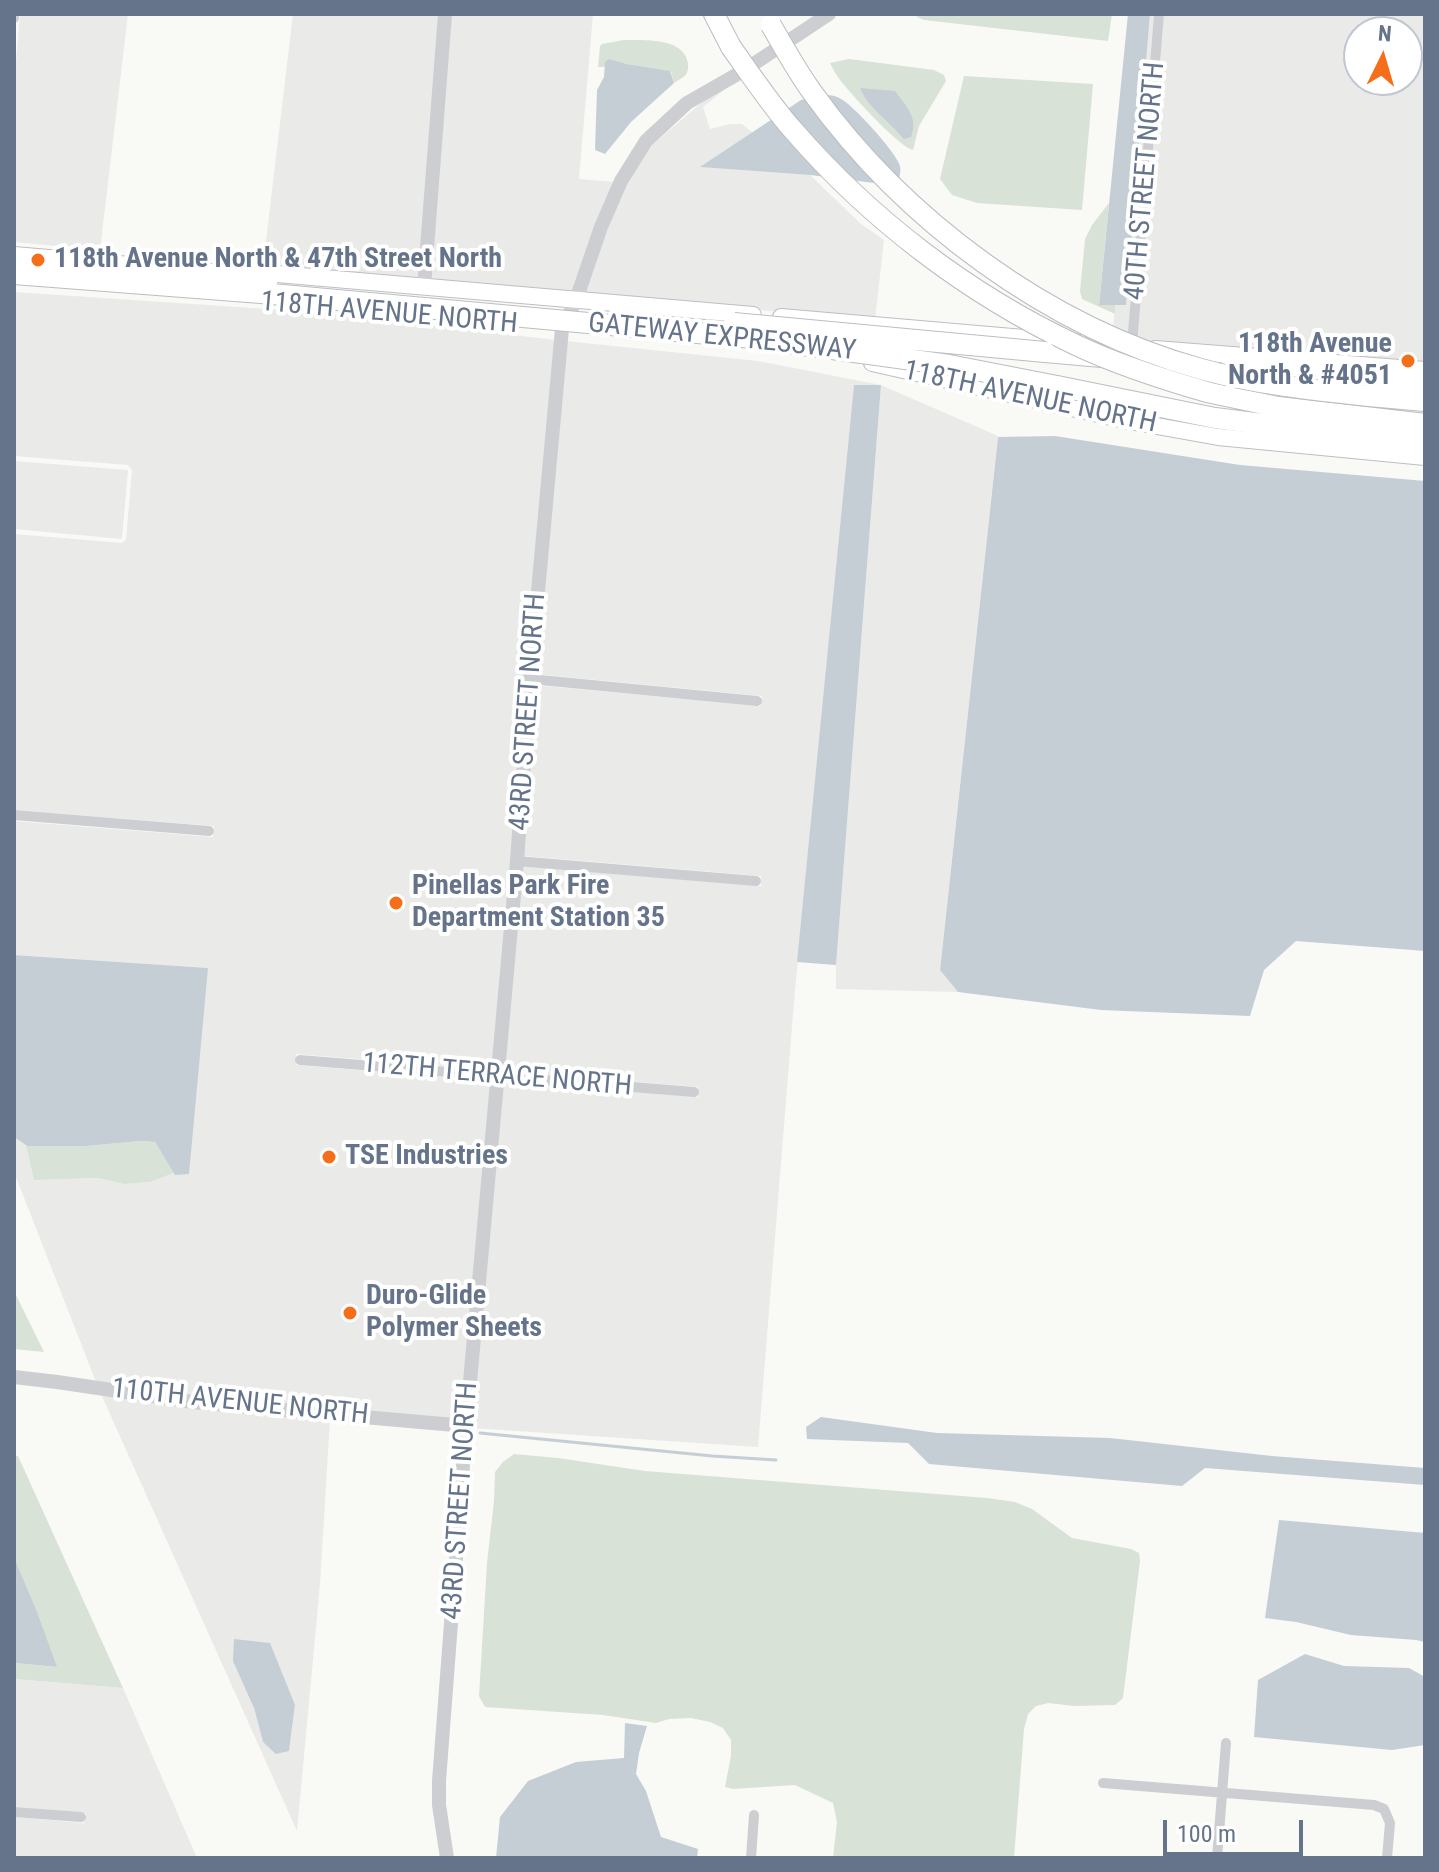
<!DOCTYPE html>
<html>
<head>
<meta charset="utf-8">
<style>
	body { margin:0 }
	#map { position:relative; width:1439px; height:1872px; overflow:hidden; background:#f9f9f6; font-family:"Roboto Condensed",sans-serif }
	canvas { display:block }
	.frame { position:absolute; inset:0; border:16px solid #65748a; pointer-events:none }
	.north { position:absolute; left:1343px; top:16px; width:80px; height:80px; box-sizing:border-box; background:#fff; border:2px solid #c1c7d0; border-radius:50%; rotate:5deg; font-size:22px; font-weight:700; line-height:32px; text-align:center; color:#65748a }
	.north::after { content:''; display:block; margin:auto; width:28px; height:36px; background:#f56e1a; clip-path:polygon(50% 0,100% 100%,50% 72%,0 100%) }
	.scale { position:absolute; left:1163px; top:1820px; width:140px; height:36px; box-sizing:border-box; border:4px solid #65748a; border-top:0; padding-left:10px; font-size:24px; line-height:28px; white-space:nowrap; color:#65748a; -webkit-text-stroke:6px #fff; paint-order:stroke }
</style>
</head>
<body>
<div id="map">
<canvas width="1439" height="1872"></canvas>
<div class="frame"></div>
<div class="north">N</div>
<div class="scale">100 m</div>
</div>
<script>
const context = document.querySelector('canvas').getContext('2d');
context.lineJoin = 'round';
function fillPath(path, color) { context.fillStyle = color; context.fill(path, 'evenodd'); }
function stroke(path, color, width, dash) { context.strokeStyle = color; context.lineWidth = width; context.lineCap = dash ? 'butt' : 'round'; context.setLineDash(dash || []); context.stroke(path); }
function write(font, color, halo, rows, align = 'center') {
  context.font = font + ' "Roboto Condensed",sans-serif'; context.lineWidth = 8; context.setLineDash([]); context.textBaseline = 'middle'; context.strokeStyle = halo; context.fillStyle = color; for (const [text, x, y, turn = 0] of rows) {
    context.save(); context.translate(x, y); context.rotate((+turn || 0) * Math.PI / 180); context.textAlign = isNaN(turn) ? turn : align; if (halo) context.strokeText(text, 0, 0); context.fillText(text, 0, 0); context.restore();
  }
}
fillPath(new Path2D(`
	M 20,14 L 128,14 L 100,250 L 14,242 L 14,85 Z
	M 293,14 L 440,14 L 419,280 L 263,266 Z
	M 450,14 L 593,14 L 579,179 L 615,182 L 573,294 L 429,281 Z
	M 1150,14 L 1154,14 L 1128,337 L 1113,331 L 1115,305 L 1126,304 Z
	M 1164,14 L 1425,14 L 1425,364 L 1137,341 ZM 1359,32 L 1407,32 L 1407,80 L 1359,80 Z
	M 725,89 L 703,107 L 710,129 L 730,124 L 742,124 L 753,133 L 702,167 L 810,175 L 861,224 L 884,240 L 875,320 L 583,295 L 625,183 L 645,151 L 707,98 Z
	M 14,292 L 313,312 L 556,340 L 493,1070 L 296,1054 L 296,1065 L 492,1081 L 462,1420 L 193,1397 L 96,1382 L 14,1172 L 14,1137 L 26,1146 L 34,1180 L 98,1178 L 124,1184 L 150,1182 L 174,1173 L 175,1175 L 208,968 L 14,955 L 14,821 L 213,837 L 214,826 L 14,810 L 14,534 L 122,543 L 126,539 L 132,470 L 128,465 L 14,456 Z
	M 566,341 L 758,361 L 881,385 L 998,436 L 940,969 L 958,992 L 836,989 L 836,965 L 881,385 L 854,386 L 795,990 L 758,1447 L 471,1428 L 502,1081 L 698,1097 L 698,1087 L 503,1071 L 522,866 L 761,886 L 761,876 L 523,856 L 534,685 L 760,706 L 762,696 L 535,674 Z
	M 14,461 L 128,470 L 122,539 L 14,529 Z
	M 101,1394 L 330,1420 L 320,1584 L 297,1831 ZM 287,1689 L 295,1705 L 289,1751 L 263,1742 L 254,1708 Z
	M 14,1679 L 123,1688 L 197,1858 L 14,1858 L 14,1817 L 84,1823 L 86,1813 L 14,1807 Z`), '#eaeae9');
fillPath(new Path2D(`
	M 917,14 L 1112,14 L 1108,41 L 924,20 L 917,17 Z
	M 624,40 C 644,40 685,37 688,64 C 689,76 683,77 674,83 L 671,72 C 658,69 645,67 632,65 C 622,63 615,60 605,62 L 605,67 L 598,67 L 600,46 L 602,44 Z
	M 849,59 L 934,70 L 944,75 L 946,81 L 919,126 L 913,150 C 898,146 851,94 840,80 C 836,75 833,69 830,63 Z
	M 964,76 L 1093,84 L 1082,210 L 977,203 L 952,195 L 940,179 Z
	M 1109,203 L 1099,305 L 1115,305 L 1115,314 L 1082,299 L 1080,291 L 1085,239 L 1092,225 Z
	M 141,1141 L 155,1142 L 174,1173 L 150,1182 L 124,1184 L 98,1178 L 34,1180 L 26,1146 L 86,1146 Z
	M 14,1291 L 44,1352 L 14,1349 Z
	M 514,1454 L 558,1458 L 645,1471 L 987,1498 L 1015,1502 L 1032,1509 L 1072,1538 L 1131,1549 L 1139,1553 L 1140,1561 L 1123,1698 L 1115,1705 L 1074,1706 L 1048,1703 L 1036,1706 L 1028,1714 L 1024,1729 L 1014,1858 L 833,1858 L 837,1822 L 833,1803 L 795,1785 L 733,1789 L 725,1787 L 731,1756 L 731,1740 L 723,1728 L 710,1722 L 691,1718 L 669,1719 L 656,1723 L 603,1715 L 485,1707 L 479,1696 L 487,1563 L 494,1501 L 495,1472 L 503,1462 Z
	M 14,1456 L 18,1456 L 123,1688 L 14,1679 L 14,1663 L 56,1667 L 36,1609 L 14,1557 Z`), '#d9e2d7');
fillPath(new Path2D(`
	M 1128,14 L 1150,14 L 1126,305 L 1099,305 Z
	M 609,59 L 627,64 L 670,71 L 674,83 L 631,122 L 605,154 L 595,150 L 597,90 L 604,77 L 605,62 Z
	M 860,88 L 895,91 C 906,106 919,118 911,137 L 904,139 L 901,136 C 888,120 867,107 860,88 Z
	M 822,95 C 829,95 835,95 841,99 C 853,105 897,153 900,166 C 901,171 900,174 899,179 L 890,185 L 810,175 L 700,167 L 801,100 Z
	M 854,385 L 881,385 L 836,965 L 797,962 Z
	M 1055,436 L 1240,465 L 1425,481 L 1425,951 L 1296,941 L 1264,970 L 1250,1016 L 1101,1010 L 958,992 L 940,970 L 998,437 Z
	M 14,955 L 208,968 L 189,1174 L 175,1175 L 155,1142 L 141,1141 L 86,1146 L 27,1146 L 14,1137 Z
	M 821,1417 L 937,1433 L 1110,1438 L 1272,1456 L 1425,1468 L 1425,1485 L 1205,1468 L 1182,1486 L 929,1464 L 908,1443 L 807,1439 L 806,1427 Z
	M 1279,1520 L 1425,1533 L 1425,1642 L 1416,1640 L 1351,1635 L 1296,1622 L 1265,1618 Z
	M 14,1557 L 36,1609 L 57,1667 L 14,1663 Z
	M 234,1639 L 270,1643 L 295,1705 L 289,1751 L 276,1754 L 263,1742 L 254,1708 L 233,1661 Z
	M 1305,1654 L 1344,1666 L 1409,1668 L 1425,1677 L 1425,1745 L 1392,1750 L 1254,1737 L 1258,1680 Z
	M 625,1723 L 647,1726 L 639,1753 L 636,1774 L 646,1791 L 661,1837 L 698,1849 L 697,1858 L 496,1858 L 500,1817 L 528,1781 L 576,1762 L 624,1758 Z`), '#c5ced5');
stroke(new Path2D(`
	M 480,1433 L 712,1456 L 776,1460`), '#c5ced5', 3);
const primary = new Path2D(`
	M 254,272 L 753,315
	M 781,317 L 1128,347
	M 1155,349 L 1425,370
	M 872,363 L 1129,421 L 1218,437 L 1425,457`);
const motorway = new Path2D(`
	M 714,14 L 731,47
	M 1045,352 L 1170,363
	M 1230,368 L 1425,386
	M 1057,386 L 1215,418 L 1341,434 L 1425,442
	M 1207,392 L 1278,407 L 1425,424
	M 1369,396 L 1425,401`);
stroke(primary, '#bcbfc4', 18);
stroke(motorway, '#bbbec2', 22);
stroke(new Path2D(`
	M 14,18 L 14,14
	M 1132,345 L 1159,14
	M 530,679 L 757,701
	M 14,815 L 209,831
	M 517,861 L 756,881
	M 300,1060 L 694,1092
	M 1103,1783 L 1374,1805 L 1384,1809 L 1390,1823 L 1387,1858
	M 14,1812 L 81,1817
	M 751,1858 L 754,1815
	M 1217,1858 L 1226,1743`), '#ccced2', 10);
stroke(new Path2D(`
	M 424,287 L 445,14
	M 14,1377 L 57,1382 L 193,1402 L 466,1426
	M 447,1858 L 439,1805 L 439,1781 L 466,1426 L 517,861 L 530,679 L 562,329 L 576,300 L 601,227 L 621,181 L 646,141 L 687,103 L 743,71 L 829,14`), '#ccced2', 14);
stroke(primary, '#fff', 16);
stroke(motorway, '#fff', 20);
const motorwayBridge = new Path2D(`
	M 771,25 C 784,48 797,71 812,92 C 904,220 1048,327 1201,369 C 1256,384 1312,390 1369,396
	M 731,47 C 751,75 770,104 793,130 C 871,220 968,294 1076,345 C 1118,365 1162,379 1207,392
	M 14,257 L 268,279
	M 14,274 L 261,293 L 752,338 L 949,365 L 1057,386
	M 734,323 L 1045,352`);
stroke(motorwayBridge, '#bbbec2', 22, []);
stroke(motorwayBridge, '#fff', 20);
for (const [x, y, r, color] of [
	[38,260,8,"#f56e1a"],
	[1408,361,8,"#f56e1a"],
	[396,903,8,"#f56e1a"],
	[329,1157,8,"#f56e1a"],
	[350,1313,8,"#f56e1a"]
]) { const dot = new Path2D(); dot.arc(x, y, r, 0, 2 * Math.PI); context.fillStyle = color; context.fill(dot); stroke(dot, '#fff', 3); }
write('28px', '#65748a', '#fff', [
	["40TH STREET NORTH",1146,181,-85],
	["118TH AVENUE NORTH",389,314,5],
	["GATEWAY EXPRESSWAY",722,338,6],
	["118TH AVENUE NORTH",1030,398,12],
	["43RD STREET NORTH",529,712,-86],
	["112TH TERRACE NORTH",497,1076,5],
	["110TH AVENUE NORTH",240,1403,6],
	["43RD STREET NORTH",461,1501,-86]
]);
write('bold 28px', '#65748a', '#fff', [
	["118th Avenue North & 47th Street North",54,260],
	["118th Avenue",1392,345,"right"],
	["North & #4051",1392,377,"right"],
	["Pinellas Park Fire",412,887],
	["Department Station 35",412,919],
	["TSE Industries",345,1157],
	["Duro-Glide",366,1297],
	["Polymer Sheets",366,1329]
], 'left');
</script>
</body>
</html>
